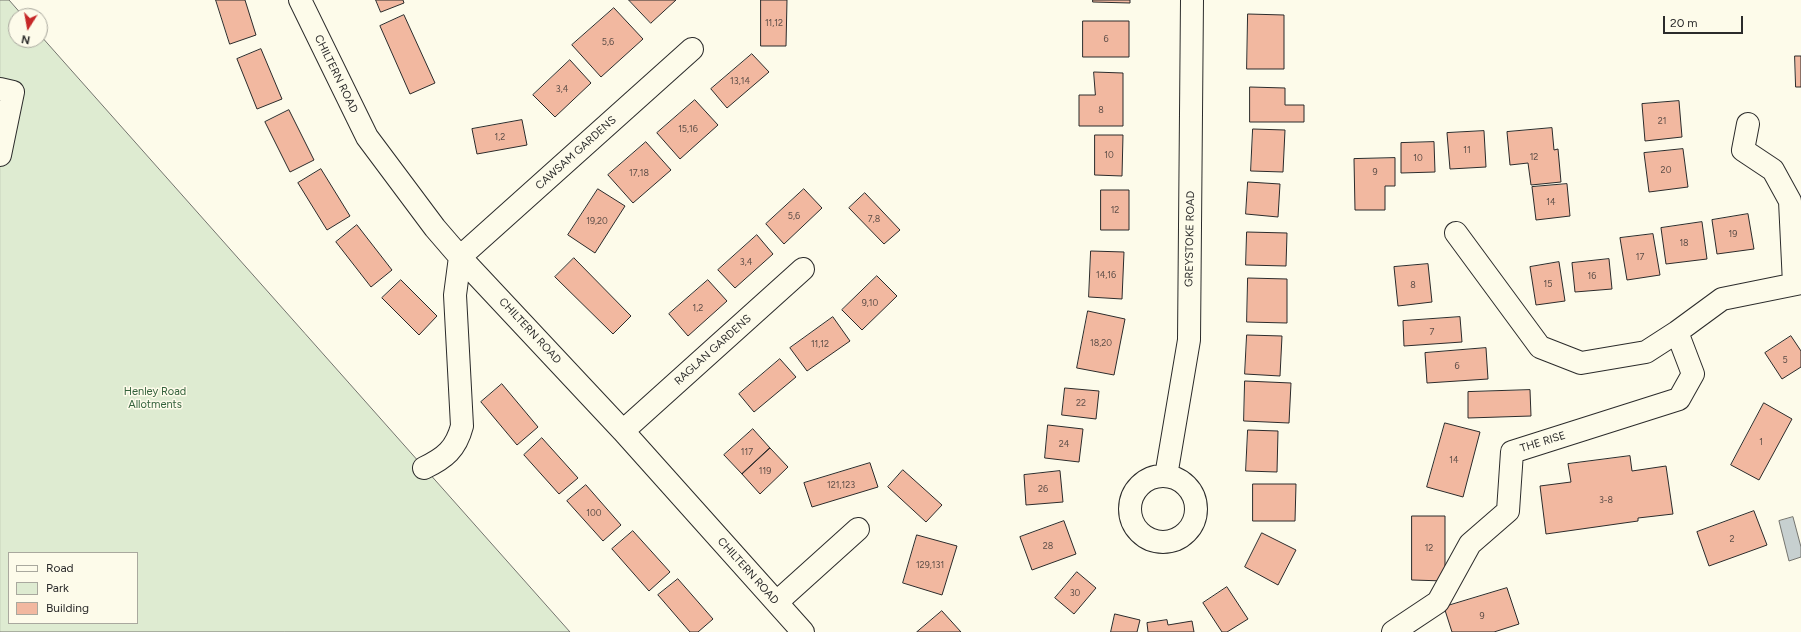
<!DOCTYPE html>
<html>
<head>
<meta charset="utf-8">
<style>
	body { margin:0 }
	#map { position:relative; width:1801px; height:632px; overflow:hidden; background:#fdfbea; font-family:Figtree,sans-serif }
	canvas { display:block }
	.legend { position:absolute; left:8px; top:552px; width:130px; height:72px; box-sizing:border-box; background:#fdfbea; border:1px solid #a9a89e; margin:0; padding:5px 7px; list-style:none; font-size:12px; color:#2b2b2b }
	.legend li { display:flex; align-items:center; gap:8px; height:20px }
	.legend b { width:20px; border:1px solid #a9a89e }
	.north { position:absolute; left:8px; top:8px; width:40px; height:40px; box-sizing:border-box; background:#fdfbea; border:1px solid #a9a89e; border-radius:50%; rotate:191deg; font-size:11px; font-weight:700; line-height:16px; text-align:center; color:#2b2b2b }
	.north::after { content:''; display:block; margin:auto; width:14px; height:18px; background:#c62828; clip-path:polygon(50% 0,100% 100%,50% 72%,0 100%) }
	.scale { position:absolute; left:1663px; top:16px; width:80px; height:18px; box-sizing:border-box; border:2px solid #2b2b2b; border-top:0; padding-left:5px; font-size:12px; line-height:14px; white-space:nowrap; color:#2b2b2b; -webkit-text-stroke:3px #fdfbea; paint-order:stroke }
</style>
</head>
<body>
<div id="map">
<canvas width="1801" height="632"></canvas>
<ul class="legend">
<li><b style="height:5px;background:#fdfbea"></b>Road</li>
<li><b style="height:11px;background:#deebd1"></b>Park</li>
<li><b style="height:11px;background:#f2b8a0"></b>Building</li>
</ul>
<div class="north">N</div>
<div class="scale">20 m</div>
</div>
<script>
const context = document.querySelector('canvas').getContext('2d');
context.lineJoin = 'round';
function fillPath(path, color) { context.fillStyle = color; context.fill(path, 'evenodd'); }
function stroke(path, color, width, dash) { context.strokeStyle = color; context.lineWidth = width; context.lineCap = dash ? 'butt' : 'round'; context.setLineDash(dash || []); context.stroke(path); }
function write(font, color, halo, rows, align = 'center') {
  context.font = font + ' Figtree,sans-serif'; context.lineWidth = 3; context.setLineDash([]); context.textBaseline = 'middle'; context.strokeStyle = halo; context.fillStyle = color; for (const [text, x, y, turn = 0] of rows) {
    context.save(); context.translate(x, y); context.rotate((+turn || 0) * Math.PI / 180); context.textAlign = isNaN(turn) ? turn : align; if (halo) context.strokeText(text, 0, 0); context.fillText(text, 0, 0); context.restore();
  }
}
const green = new Path2D(`
	M 0,0 L 9,0 L 23,16 L 16,16 L 16,40 L 40,40 L 40,35 L 570,632 L 0,632 ZM 9,553 L 137,553 L 137,623 L 9,623 Z`);
fillPath(green, '#deebd1');
stroke(green, '#74746e', 1);
const water = new Path2D(`
	M 1793,517 L 1801,547 L 1801,557 L 1789,561 L 1779,521 Z`);
fillPath(water, '#c7d0d0');
stroke(water, '#74746e', 1);
const building = new Path2D(`
	M 216,0 L 245,0 L 256,35 L 230,44 Z
	M 376,0 L 403,0 L 404,3 L 381,12 Z
	M 629,0 L 676,0 L 651,23 Z
	M 761,0 L 787,0 L 786,46 L 761,46 Z
	M 1093,0 L 1130,0 L 1130,3 L 1093,2 Z
	M 614,8 L 643,39 L 601,77 L 572,45 Z
	M 1248,14 L 1284,15 L 1284,69 L 1247,69 Z
	M 404,15 L 435,83 L 410,94 L 380,26 Z
	M 1083,21 L 1129,21 L 1129,57 L 1083,57 Z
	M 261,49 L 282,99 L 257,109 L 237,59 Z
	M 752,54 L 769,72 L 727,108 L 711,89 Z
	M 1795,56 L 1801,56 L 1801,87 L 1796,87 Z
	M 570,60 L 591,83 L 555,117 L 533,95 Z
	M 1094,72 L 1123,73 L 1123,126 L 1079,126 L 1079,95 L 1095,95 Z
	M 1250,87 L 1285,88 L 1285,105 L 1304,105 L 1304,122 L 1250,122 Z
	M 695,100 L 718,125 L 680,159 L 657,133 Z
	M 1679,101 L 1682,137 L 1645,141 L 1642,104 Z
	M 289,110 L 314,160 L 290,172 L 265,122 Z
	M 522,120 L 527,145 L 477,154 L 472,129 Z
	M 1552,128 L 1554,150 L 1558,149 L 1561,182 L 1531,185 L 1528,163 L 1510,165 L 1507,132 Z
	M 1253,129 L 1285,130 L 1283,172 L 1251,171 Z
	M 1484,131 L 1486,167 L 1450,169 L 1447,133 Z
	M 1095,135 L 1123,135 L 1122,176 L 1095,175 Z
	M 646,142 L 671,170 L 633,203 L 608,175 Z
	M 1434,142 L 1435,172 L 1401,173 L 1401,143 Z
	M 1683,149 L 1688,187 L 1649,192 L 1644,153 Z
	M 1395,158 L 1395,186 L 1385,186 L 1385,210 L 1355,210 L 1354,159 Z
	M 321,169 L 350,216 L 327,230 L 298,183 Z
	M 1248,182 L 1280,184 L 1278,217 L 1246,214 Z
	M 1567,184 L 1570,216 L 1536,220 L 1532,187 Z
	M 598,189 L 625,206 L 595,253 L 568,235 Z
	M 804,189 L 822,208 L 784,244 L 766,224 Z
	M 1101,190 L 1129,190 L 1129,230 L 1101,230 Z
	M 865,193 L 900,230 L 884,244 L 849,208 Z
	M 1748,214 L 1754,249 L 1717,254 L 1712,220 Z
	M 1702,222 L 1707,259 L 1666,264 L 1661,228 Z
	M 357,225 L 392,270 L 371,287 L 336,242 Z
	M 1247,232 L 1287,233 L 1286,266 L 1246,265 Z
	M 1653,234 L 1660,275 L 1627,280 L 1620,238 Z
	M 757,235 L 773,254 L 735,288 L 718,270 Z
	M 1091,251 L 1124,252 L 1122,299 L 1089,297 Z
	M 574,258 L 631,316 L 613,334 L 555,277 Z
	M 1609,259 L 1612,289 L 1575,292 L 1572,263 Z
	M 1559,262 L 1565,301 L 1536,305 L 1530,267 Z
	M 1428,264 L 1432,302 L 1398,306 L 1394,267 Z
	M 877,276 L 897,296 L 862,330 L 842,310 Z
	M 1248,278 L 1287,279 L 1287,323 L 1247,322 Z
	M 401,280 L 437,316 L 419,335 L 382,298 Z
	M 708,280 L 727,301 L 688,336 L 669,314 Z
	M 1088,311 L 1125,319 L 1114,375 L 1077,368 Z
	M 833,317 L 850,341 L 807,371 L 790,348 Z
	M 1460,317 L 1462,342 L 1404,346 L 1403,321 Z
	M 1247,335 L 1282,336 L 1280,376 L 1245,374 Z
	M 1791,336 L 1801,351 L 1801,367 L 1782,379 L 1765,353 Z
	M 1486,348 L 1488,379 L 1427,383 L 1425,353 Z
	M 780,359 L 796,377 L 754,412 L 739,394 Z
	M 1245,381 L 1291,383 L 1289,423 L 1244,421 Z
	M 502,384 L 538,427 L 517,445 L 481,402 Z
	M 1065,388 L 1099,391 L 1096,419 L 1062,415 Z
	M 1530,390 L 1531,416 L 1468,418 L 1468,392 Z
	M 1764,403 L 1792,419 L 1759,480 L 1731,465 Z
	M 1445,423 L 1480,432 L 1463,497 L 1427,487 Z
	M 1048,425 L 1083,429 L 1079,462 L 1045,458 Z
	M 753,429 L 770,448 L 742,474 L 724,455 Z
	M 1248,430 L 1278,431 L 1277,472 L 1246,471 Z
	M 542,438 L 578,478 L 559,494 L 524,455 Z
	M 770,448 L 788,467 L 760,494 L 742,474 Z
	M 1630,456 L 1632,471 L 1666,466 L 1673,514 L 1638,518 L 1638,521 L 1546,534 L 1540,486 L 1571,482 L 1568,464 Z
	M 870,463 L 878,487 L 812,507 L 804,483 Z
	M 903,470 L 942,505 L 926,522 L 888,487 Z
	M 1060,471 L 1063,502 L 1026,505 L 1024,475 Z
	M 1253,484 L 1296,484 L 1295,521 L 1253,521 Z
	M 586,485 L 621,525 L 603,541 L 567,501 Z
	M 1754,511 L 1767,545 L 1709,566 L 1697,532 Z
	M 1412,516 L 1445,516 L 1445,581 L 1412,580 Z
	M 1064,521 L 1076,554 L 1032,570 L 1020,537 Z
	M 633,531 L 670,572 L 649,591 L 612,549 Z
	M 1262,533 L 1296,550 L 1278,585 L 1245,567 Z
	M 917,535 L 957,546 L 942,595 L 903,583 Z
	M 1077,572 L 1096,588 L 1074,614 L 1055,598 Z
	M 678,579 L 713,619 L 698,632 L 690,632 L 658,595 Z
	M 1227,587 L 1248,619 L 1227,632 L 1222,632 L 1203,603 Z
	M 1507,588 L 1519,624 L 1494,632 L 1452,632 L 1444,607 Z
	M 942,611 L 961,632 L 917,632 Z
	M 1115,614 L 1140,620 L 1137,632 L 1111,632 Z
	M 1167,620 L 1168,625 L 1192,621 L 1194,632 L 1148,632 L 1147,623 Z`);
fillPath(building, '#f2b8a0');
stroke(building, '#2b2b2b', 1);
const minor = new Path2D(`
	M 300,0 L 367,137 L 435,228 L 460,257 L 623,431 L 803,632
	M 0,89 L 13,92 L 0,155
	M 1748,124 L 1743,150 L 1773,170 L 1790,201 L 1794,284
	M 1456,233 L 1540,347 L 1581,363 L 1646,352 L 1677,332 L 1722,299 L 1801,283
	M 623,431 L 803,269
	M 424,468 C 445,458 456,449 462,426 L 455,295 L 460,257 L 692,49
	M1130 509a33 33 0 1 1 66 0a33 33 0 1 1-66 0Z
	M 1166,476 L 1189,340 L 1192,0
	M 777,602 L 858,529
	M 1393,632 L 1438,602 L 1470,544 L 1508,511 L 1512,452 L 1679,399 L 1693,374 L 1677,332`);
stroke(minor, '#2b2b2b', 24);
stroke(minor, '#fdfbea', 22);
write('9px', '#5d4e48', null, [
	["11,12",774,23],
	["6",1106,39],
	["5,6",608,42],
	["13,14",740,81],
	["3,4",562,89],
	["8",1101,110],
	["21",1662,121],
	["15,16",688,129],
	["1,2",500,137],
	["11",1467,150],
	["10",1109,155],
	["12",1534,157],
	["10",1418,158],
	["20",1666,170],
	["9",1375,172],
	["17,18",639,173],
	["14",1551,202],
	["12",1115,210],
	["5,6",794,216],
	["7,8",874,219],
	["19,20",597,221],
	["19",1733,234],
	["18",1684,243],
	["17",1640,257],
	["3,4",746,262],
	["14,16",1106,275],
	["16",1592,276],
	["15",1548,284],
	["8",1413,285],
	["9,10",870,303],
	["1,2",698,308],
	["7",1432,332],
	["18,20",1101,343],
	["11,12",820,344],
	["5",1785,360],
	["6",1457,366],
	["22",1081,403],
	["1",1761,442],
	["24",1064,444],
	["117",747,452],
	["14",1454,460],
	["119",765,471],
	["121,123",841,485],
	["26",1043,489],
	["3-8",1606,500],
	["100",594,513],
	["2",1732,539],
	["28",1048,546],
	["12",1429,548],
	["129,131",930,565],
	["30",1075,593],
	["9",1482,616]
]);
write('11px', '#2b2b2b', '#fdfbea', [
	["CHILTERN ROAD",336,74,64],
	["CAWSAM GARDENS",576,153,-42],
	["GREYSTOKE ROAD",1190,239,-89],
	["CHILTERN ROAD",530,331,47],
	["RAGLAN GARDENS",713,350,-42],
	["THE RISE",1543,442,-17],
	["CHILTERN ROAD",748,571,48]
]);
write('11px', '#34623c', '#fdfbea', [
	["Henley Road",155,392],
	["Allotments",155,405]
]);
</script>
</body>
</html>
